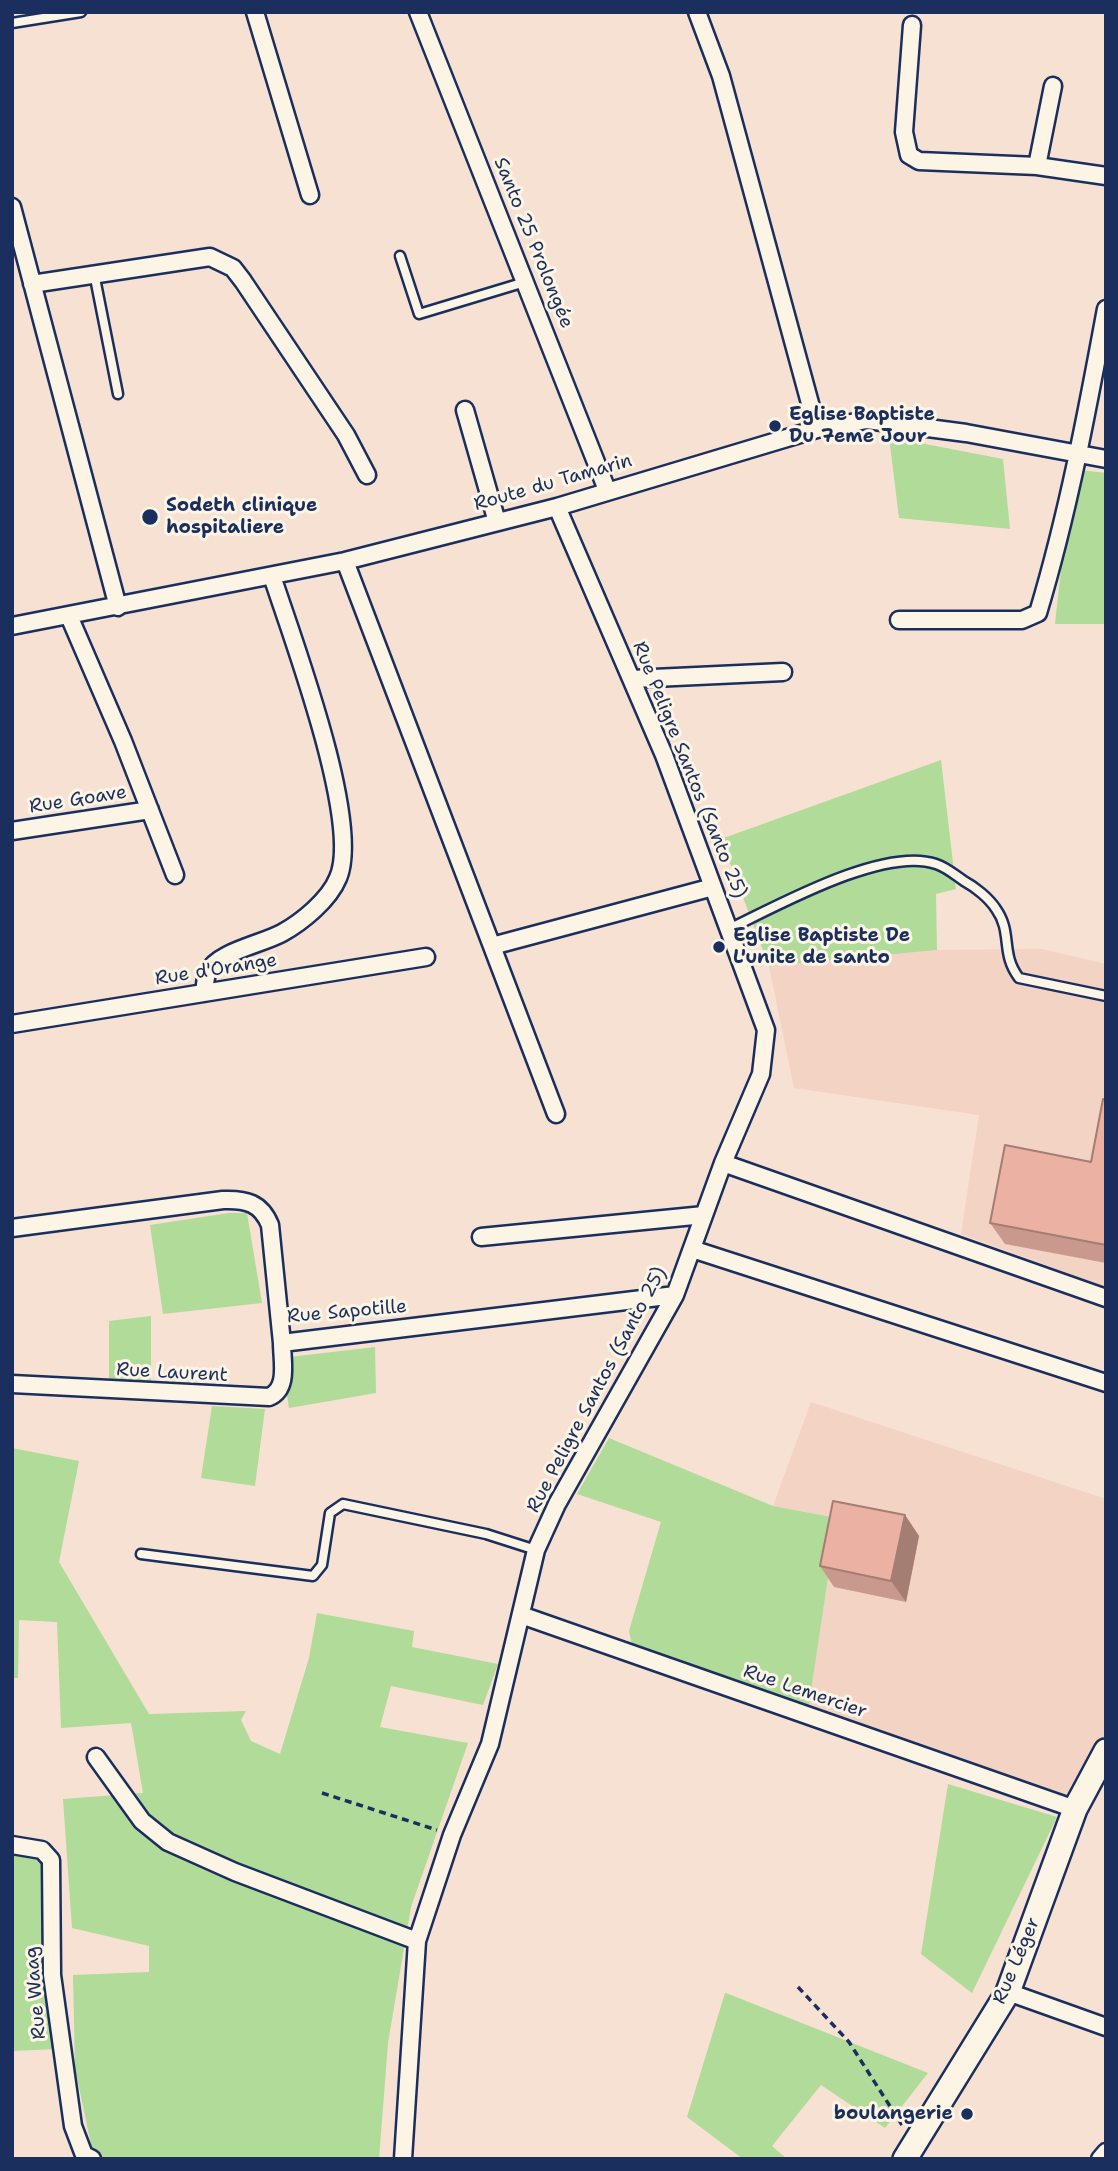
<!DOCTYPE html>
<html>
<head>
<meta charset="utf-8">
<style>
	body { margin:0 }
	#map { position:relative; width:1118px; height:2171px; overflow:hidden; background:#f7e1d2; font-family:"Shantell Sans",sans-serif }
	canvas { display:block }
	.frame { position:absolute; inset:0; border:14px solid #1b2f5e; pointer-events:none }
</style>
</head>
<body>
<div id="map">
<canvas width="1118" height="2171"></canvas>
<div class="frame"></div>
</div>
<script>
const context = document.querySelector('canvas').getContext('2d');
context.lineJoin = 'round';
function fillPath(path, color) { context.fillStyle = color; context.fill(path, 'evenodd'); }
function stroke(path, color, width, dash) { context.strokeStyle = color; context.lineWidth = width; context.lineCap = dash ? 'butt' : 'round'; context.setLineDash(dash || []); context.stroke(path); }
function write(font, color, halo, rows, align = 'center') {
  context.font = font + ' "Shantell Sans",sans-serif'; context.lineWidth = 6; context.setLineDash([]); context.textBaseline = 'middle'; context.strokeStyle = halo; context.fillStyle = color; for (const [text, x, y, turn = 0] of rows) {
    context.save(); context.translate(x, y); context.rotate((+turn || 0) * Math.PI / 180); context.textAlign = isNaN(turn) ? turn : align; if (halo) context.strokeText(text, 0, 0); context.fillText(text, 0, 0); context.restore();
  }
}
fillPath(new Path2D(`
	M 1042,949 L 1106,964 L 1106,1287 L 961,1234 L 979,1115 L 794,1088 L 769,966 L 937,950 Z
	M 811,1402 L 1106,1499 L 1106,1738 L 1071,1800 L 808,1711 L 837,1518 L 773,1506 Z`), '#f3d3c4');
fillPath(new Path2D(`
	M 889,437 L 1003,459 L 1010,529 L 899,518 Z
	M 1072,469 L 1106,473 L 1106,624 L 1055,624 Z
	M 941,760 L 956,889 L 936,894 L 937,950 L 769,966 L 721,839 Z
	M 229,1213 L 247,1213 L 262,1303 L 163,1314 L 150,1225 Z
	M 151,1316 L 151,1382 L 109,1380 L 109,1321 Z
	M 375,1347 L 376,1393 L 289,1408 L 281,1358 Z
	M 212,1406 L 265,1409 L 255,1486 L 201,1478 Z
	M 609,1438 L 773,1506 L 837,1518 L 808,1711 L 632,1645 L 629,1631 L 661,1522 L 577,1494 Z
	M 12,1448 L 79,1461 L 59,1562 L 149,1714 L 246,1711 L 241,1720 L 251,1741 L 280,1754 L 309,1658 L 317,1613 L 414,1631 L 412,1647 L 498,1664 L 483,1705 L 391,1686 L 380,1727 L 468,1743 L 411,1907 L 388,2043 L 379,2159 L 110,2159 L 93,2154 L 75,2068 L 73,1975 L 149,1972 L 149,1946 L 72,1928 L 63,1799 L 143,1793 L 131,1723 L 61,1728 L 57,1622 L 19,1620 L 18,1678 L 12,1678 Z
	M 948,1784 L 1057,1817 L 972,1993 L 921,1954 Z
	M 12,1854 L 46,1854 L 57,2049 L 12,2051 Z
	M 725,1993 L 726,1993 L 928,2073 L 885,2128 L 821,2085 L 772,2146 L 787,2159 L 743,2159 L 687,2117 Z`), '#b0db99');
const lane = new Path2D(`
	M 12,23 L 81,12
	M 400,256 L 419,314 L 525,282
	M 94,273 L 118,394
	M 729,929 C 777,906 884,846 936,864 C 946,867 955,875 964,881 C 975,887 989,898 996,909 C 1013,933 1000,953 1019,978 L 1106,996
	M 141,1554 L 313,1576 L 322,1565 L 330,1513 L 343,1504 L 486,1534 L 536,1550`);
const street = new Path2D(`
	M 255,12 L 310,195
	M 418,12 L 607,490
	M 697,12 L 721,76 L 817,429
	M 912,25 L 904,132 L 909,155 L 919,161 L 1037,166 L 1106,176
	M 1037,166 L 1053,86
	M 12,207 L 118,607
	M 32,284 L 210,257 L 233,268 L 243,281 L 346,435 L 367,475
	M 465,410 L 497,522
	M 345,561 L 556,1114
	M 69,616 L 123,741 L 175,875
	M 899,620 L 1022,620 L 1038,613 C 1068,513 1087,412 1106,309
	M 12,626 L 345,561 L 557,507 L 817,429 L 867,420 L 966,433 L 1106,459
	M 632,679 L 783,672
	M 12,831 L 150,810
	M 492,946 L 713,887
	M 204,993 C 205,987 205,977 208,972 C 217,952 262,944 282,933 C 302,922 329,900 338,878 C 362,823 292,637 272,576
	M 12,1024 L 426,957
	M 723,1163 L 1106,1298
	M 12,1228 L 223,1200 C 246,1199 261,1203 270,1225 L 282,1343 L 675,1295
	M 481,1237 L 704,1215
	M 692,1249 L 1106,1383
	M 12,1384 L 269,1397 C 289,1389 282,1361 282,1343
	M 521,1615 L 1075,1809
	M 96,1757 L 142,1821 L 168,1842 L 235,1872 L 417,1941
	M 12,1845 L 42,1850 L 51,1860 L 52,1975 L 73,2126 L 84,2155 L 92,2159
	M 1008,1992 L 1106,2027
	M 403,2159 L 417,1941 L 452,1835 L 490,1744 L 536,1550 L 557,1504 L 675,1295 L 723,1163 L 761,1074 L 766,1030 L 664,755 L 557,507
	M 1100,2159 L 1106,2152`);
const secondary = new Path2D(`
	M 905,2159 L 1008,1992 L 1075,1809 L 1106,1751`);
stroke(lane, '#1b2f5e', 13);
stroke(street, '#1b2f5e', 21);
stroke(secondary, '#1b2f5e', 28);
stroke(new Path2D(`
	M 322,1793 L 437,1830
	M 798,1987 L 849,2042 L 902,2125`), '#1b2f5e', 3.5, [7, 5]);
stroke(lane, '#fcf5e5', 8);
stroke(street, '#fcf5e5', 16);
stroke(secondary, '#fcf5e5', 23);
fillPath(new Path2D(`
	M 1106,1099 L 1106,1263 L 1005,1244 L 990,1223 L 1091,1162 Z
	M 905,1515 L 919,1536 L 906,1602 L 834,1587 L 820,1566 Z`), '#ca998d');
fillPath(new Path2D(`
	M 905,1515 L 919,1536 L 906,1602 L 891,1581 Z`), '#a47d73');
const building = new Path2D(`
	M 1103,1099 L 1106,1099 L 1106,1245 L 990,1223 L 1005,1145 L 1091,1162 Z
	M 833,1501 L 905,1515 L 891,1581 L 820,1566 Z`);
fillPath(building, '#ebb2a4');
stroke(building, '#a47d73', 2);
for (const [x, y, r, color] of [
	[775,426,7,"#1b2f5e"],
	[150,517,9,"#1b2f5e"],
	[719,947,7,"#1b2f5e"],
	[967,2114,7,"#1b2f5e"]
]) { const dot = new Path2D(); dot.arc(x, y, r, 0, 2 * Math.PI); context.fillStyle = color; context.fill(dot); stroke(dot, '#fcf5e5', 2.5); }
write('19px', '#1b2f5e', '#fcf5e5', [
	["Santo 25 Prolongée",533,243,68],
	["Route du Tamarin",553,483,-16],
	["Rue Peligre Santos (Santo 25)",689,770,68],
	["Rue Goave",78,800,-9],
	["Rue d'Orange",216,970,-9],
	["Rue Sapotille",347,1312,-5],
	["Rue Laurent",172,1373,3],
	["Rue Peligre Santos (Santo 25)",597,1390,-62],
	["Rue Lemercier",805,1692,19],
	["Rue Léger",1017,1961,-67],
	["Rue Waag",36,1993,-95]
]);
write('bold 19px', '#1b2f5e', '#fcf5e5', [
	["Eglise Baptiste",789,415],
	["Du 7eme Jour",789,437],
	["Sodeth clinique",166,506],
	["hospitaliere",166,528],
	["Eglise Baptiste De",733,936],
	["L'unite de santo",733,958],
	["boulangerie",953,2114,"right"]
], 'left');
</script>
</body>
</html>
